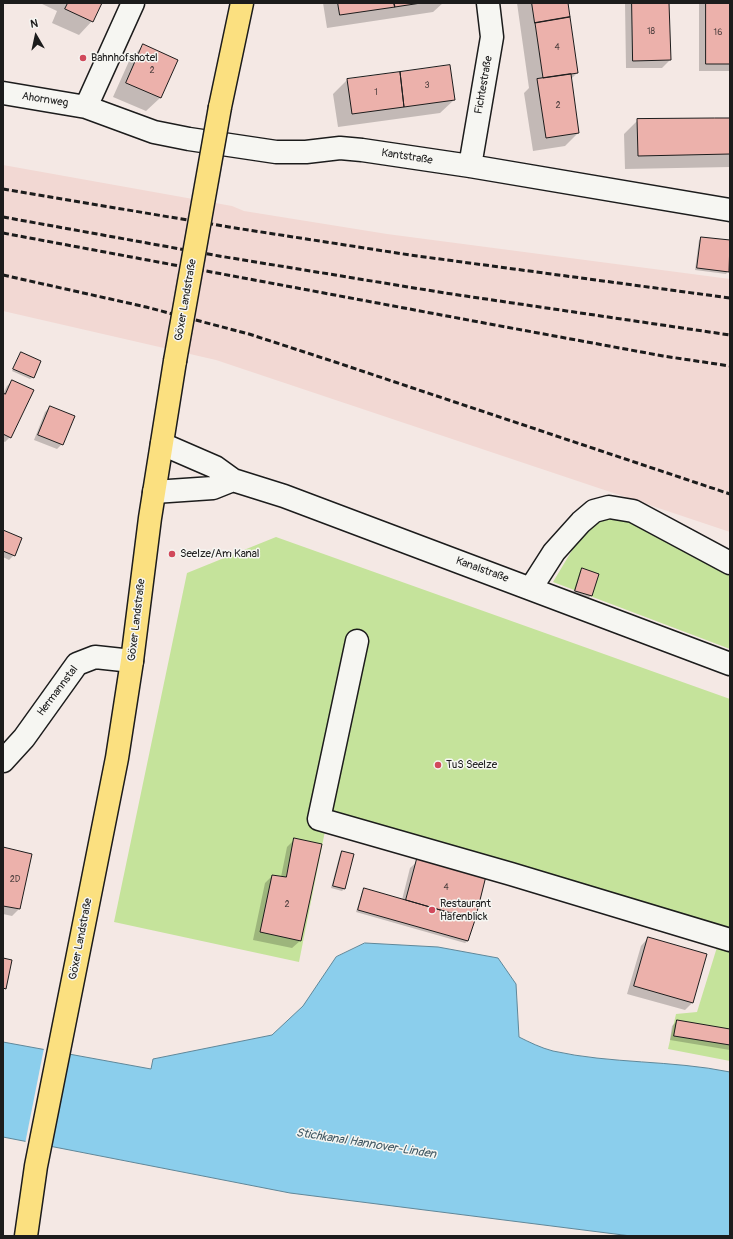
<!DOCTYPE html>
<html>
<head>
<meta charset="utf-8">
<style>
	body { margin:0 }
	#map { position:relative; width:733px; height:1239px; overflow:hidden; background:#f4e8e4; font-family:Pangolin,sans-serif }
	canvas { display:block }
	.frame { position:absolute; inset:0; border:4px solid #1c1c1c; pointer-events:none }
	.north { position:absolute; left:16px; top:16px; width:40px; height:40px; -webkit-text-stroke:3px #f6f6f2; paint-order:stroke; rotate:351deg; font-size:11px; font-weight:700; line-height:16px; text-align:center; color:#1c1c1c }
	.north::after { content:''; display:block; margin:auto; width:14px; height:18px; background:#1c1c1c; clip-path:polygon(50% 0,100% 100%,50% 72%,0 100%) }
</style>
</head>
<body>
<div id="map">
<canvas width="733" height="1239"></canvas>
<div class="frame"></div>
<div class="north">N</div>
</div>
<script>
const context = document.querySelector('canvas').getContext('2d');
context.lineJoin = 'round';
function fillPath(path, color) { context.fillStyle = color; context.fill(path, 'evenodd'); }
function stroke(path, color, width, dash) { context.strokeStyle = color; context.lineWidth = width; context.lineCap = dash ? 'butt' : 'round'; context.setLineDash(dash || []); context.stroke(path); }
function write(font, color, halo, rows, align = 'center') {
  context.font = font + ' Pangolin,sans-serif'; context.lineWidth = 3; context.setLineDash([]); context.textBaseline = 'middle'; context.strokeStyle = halo; context.fillStyle = color; for (const [text, x, y, turn = 0] of rows) {
    context.save(); context.translate(x, y); context.rotate((+turn || 0) * Math.PI / 180); context.textAlign = isNaN(turn) ? turn : align; if (halo) context.strokeText(text, 0, 0); context.fillText(text, 0, 0); context.restore();
  }
}
fillPath(new Path2D(`
	M 3,165 L 232,206 L 244,211 L 387,234 L 730,279 L 730,532 L 216,360 L 3,311 Z`), '#f2d8d3');
fillPath(new Path2D(`
	M 618,515 L 718,567 L 730,575 L 730,649 L 553,582 L 586,527 Z
	M 276,537 L 730,699 L 730,1061 L 668,1049 L 676,1014 L 697,1012 L 718,944 L 325,831 L 299,962 L 114,922 L 187,573 Z`), '#c5e39b');
const water = new Path2D(`
	M 365,943 L 438,947 L 498,958 L 516,984 L 519,1037 C 529,1042 541,1048 553,1051 C 611,1064 672,1060 730,1072 L 730,1236 L 631,1236 L 290,1193 L 3,1137 L 3,1042 L 151,1069 L 153,1059 L 272,1035 L 303,1006 L 336,957 Z`);
fillPath(water, '#8bceec');
stroke(water, '#5f8799', 1);
fillPath(new Path2D(`
	M 44,1048 L 70,1052 L 50,1148 L 25,1144 Z`), '#f4e8e4');
fillPath(new Path2D(`
	M 40,3 L 101,3 L 92,21 L 79,35 L 52,23 L 57,11 Z
	M 323,3 L 443,3 L 433,12 L 327,28 Z
	M 517,3 L 567,3 L 577,73 L 570,80 L 578,133 L 565,146 L 533,151 L 524,93 L 529,88 Z
	M 625,3 L 668,3 L 670,60 L 662,68 L 626,68 Z
	M 699,3 L 730,3 L 730,71 L 699,71 Z
	M 144,45 L 177,60 L 160,98 L 146,111 L 113,97 L 130,59 Z
	M 449,66 L 454,100 L 440,113 L 338,127 L 333,94 L 347,80 Z
	M 730,119 L 730,167 L 625,169 L 624,134 L 638,120 Z
	M 702,238 L 730,241 L 730,259 L 728,271 L 726,274 L 695,270 L 699,240 Z
	M 21,353 L 33,377 L 30,379 L 12,371 Z
	M 12,381 L 10,437 L 5,442 L 3,441 L 3,394 L 7,386 Z
	M 50,407 L 62,444 L 57,449 L 34,440 L 45,412 Z
	M 3,531 L 14,555 L 9,560 L 3,557 Z
	M 583,569 L 598,574 L 591,596 L 588,598 L 573,593 L 580,571 Z
	M 295,839 L 320,845 L 300,941 L 292,948 L 253,940 L 265,883 L 272,876 L 281,877 L 287,847 Z
	M 3,848 L 19,909 L 12,916 L 3,914 Z
	M 342,852 L 344,889 L 342,891 L 331,888 L 340,854 Z
	M 418,861 L 474,919 L 468,941 L 465,943 L 356,912 L 362,892 L 364,890 L 402,900 L 410,868 Z
	M 648,938 L 692,1003 L 685,1010 L 627,994 L 641,946 Z
	M 677,1021 L 730,1030 L 730,1050 L 670,1040 L 672,1026 Z`), '#0003');
const building = new Path2D(`
	M 68,3 L 102,3 L 93,22 L 65,9 Z
	M 338,3 L 394,3 L 395,7 L 340,15 Z
	M 394,3 L 421,3 L 395,7 Z
	M 532,3 L 568,3 L 570,17 L 535,23 Z
	M 632,3 L 669,3 L 671,60 L 633,61 Z
	M 706,3 L 730,3 L 730,64 L 706,64 Z
	M 570,17 L 578,73 L 543,78 L 535,23 Z
	M 143,44 L 178,60 L 161,98 L 126,83 Z
	M 450,65 L 455,100 L 404,107 L 400,72 Z
	M 400,72 L 404,107 L 352,114 L 347,79 Z
	M 571,74 L 579,133 L 546,138 L 537,79 Z
	M 715,118 L 730,118 L 730,154 L 638,156 L 637,119 Z
	M 701,237 L 730,240 L 729,272 L 697,268 Z
	M 21,352 L 41,361 L 34,378 L 13,369 Z
	M 12,380 L 34,390 L 11,438 L 3,434 L 3,393 L 5,394 Z
	M 50,406 L 75,416 L 63,445 L 38,435 Z
	M 3,530 L 22,538 L 15,556 L 3,551 Z
	M 582,568 L 599,574 L 592,596 L 575,591 Z
	M 294,838 L 322,844 L 301,941 L 260,932 L 272,875 L 286,877 Z
	M 3,847 L 32,854 L 20,909 L 3,906 Z
	M 342,851 L 354,854 L 345,889 L 333,886 Z
	M 417,859 L 486,876 L 475,920 L 406,900 Z
	M 364,888 L 475,920 L 468,941 L 358,910 Z
	M 648,937 L 707,954 L 693,1003 L 634,986 Z
	M 3,958 L 12,960 L 6,989 L 3,988 Z
	M 677,1020 L 730,1029 L 730,1045 L 674,1036 Z`);
fillPath(building, '#ecb1ab');
stroke(building, '#1c1c1c', 1);
const minor = new Path2D(`
	M 3,93 L 86,107 L 154,132 L 189,139 L 276,152 L 306,152 L 340,148 L 362,150 L 470,166 L 730,210
	M 86,107 L 133,3
	M 470,166 L 492,37 L 488,3
	M 162,444 L 215,467 L 233,480 L 284,496 L 730,664
	M 154,492 L 213,488 L 233,480
	M 531,588 L 554,552 L 581,522 L 594,511 L 609,507 L 633,511 L 730,563
	M 357,641 L 319,819 L 511,874 L 730,940
	M 3,761 L 24,738 L 77,664 L 95,657 L 132,661`);
const major = new Path2D(`
	M 220,107 L 242,3
	M 26,1236 L 36,1166 L 117,758 L 132,661 L 150,518 L 175,361`);
stroke(minor, '#1c1c1c', 25);
stroke(major, '#1c1c1c', 25);
stroke(minor, '#f6f6f2', 22);
stroke(major, '#fbe080', 22);
stroke(new Path2D(`
	M 3,189 L 229,227 L 410,255 L 730,298
	M 3,217 L 219,256 L 445,293 L 730,335
	M 3,233 L 495,325 L 663,356 L 730,366
	M 3,275 L 146,307 L 249,334 L 335,362 L 730,494`), '#1c1c1c', 3, [6, 3]);
const majorBridge = new Path2D(`
	M 175,361 L 220,107`);
stroke(majorBridge, '#1c1c1c', 25, []);
stroke(majorBridge, '#fbe080', 22);
for (const [x, y, r, color] of [
	[83,58,4,"#d1495b"],
	[172,554,4,"#d1495b"],
	[438,765,4,"#d1495b"],
	[432,910,4,"#d1495b"]
]) { const dot = new Path2D(); dot.arc(x, y, r, 0, 2 * Math.PI); context.fillStyle = color; context.fill(dot); stroke(dot, '#f6f6f2', 1.5); }
write('9px', '#504140', null, [
	["18",651,32],
	["16",718,33],
	["4",557,48],
	["2",152,71],
	["3",427,86],
	["1",376,93],
	["2",558,106],
	["2D",15,880],
	["4",446,888],
	["2",287,905]
]);
write('11px', '#1c1c1c', '#f6f6f2', [
	["Bahnhofshotel",91,58],
	["Seelze/Am Kanal",180,554],
	["TuS Seelze",446,765],
	["Restaurant",440,904],
	["Hafenblick",440,917]
], 'left');
write('11px', '#1c1c1c', '#f6f6f2', [
	["Fichtestraße",484,85,-80],
	["Ahornweg",45,100,9],
	["Kantstraße",407,157,9],
	["Göxer Landstraße",186,300,-80],
	["Kanalstraße",482,570,20],
	["Göxer Landstraße",137,620,-83],
	["Hermannstal",58,691,-53],
	["Göxer Landstraße",81,939,-79]
]);
write('italic 12px', '#435a65', '#f6f6f2', [
	["Stichkanal Hannover-Linden",366,1144,9]
]);
</script>
</body>
</html>
